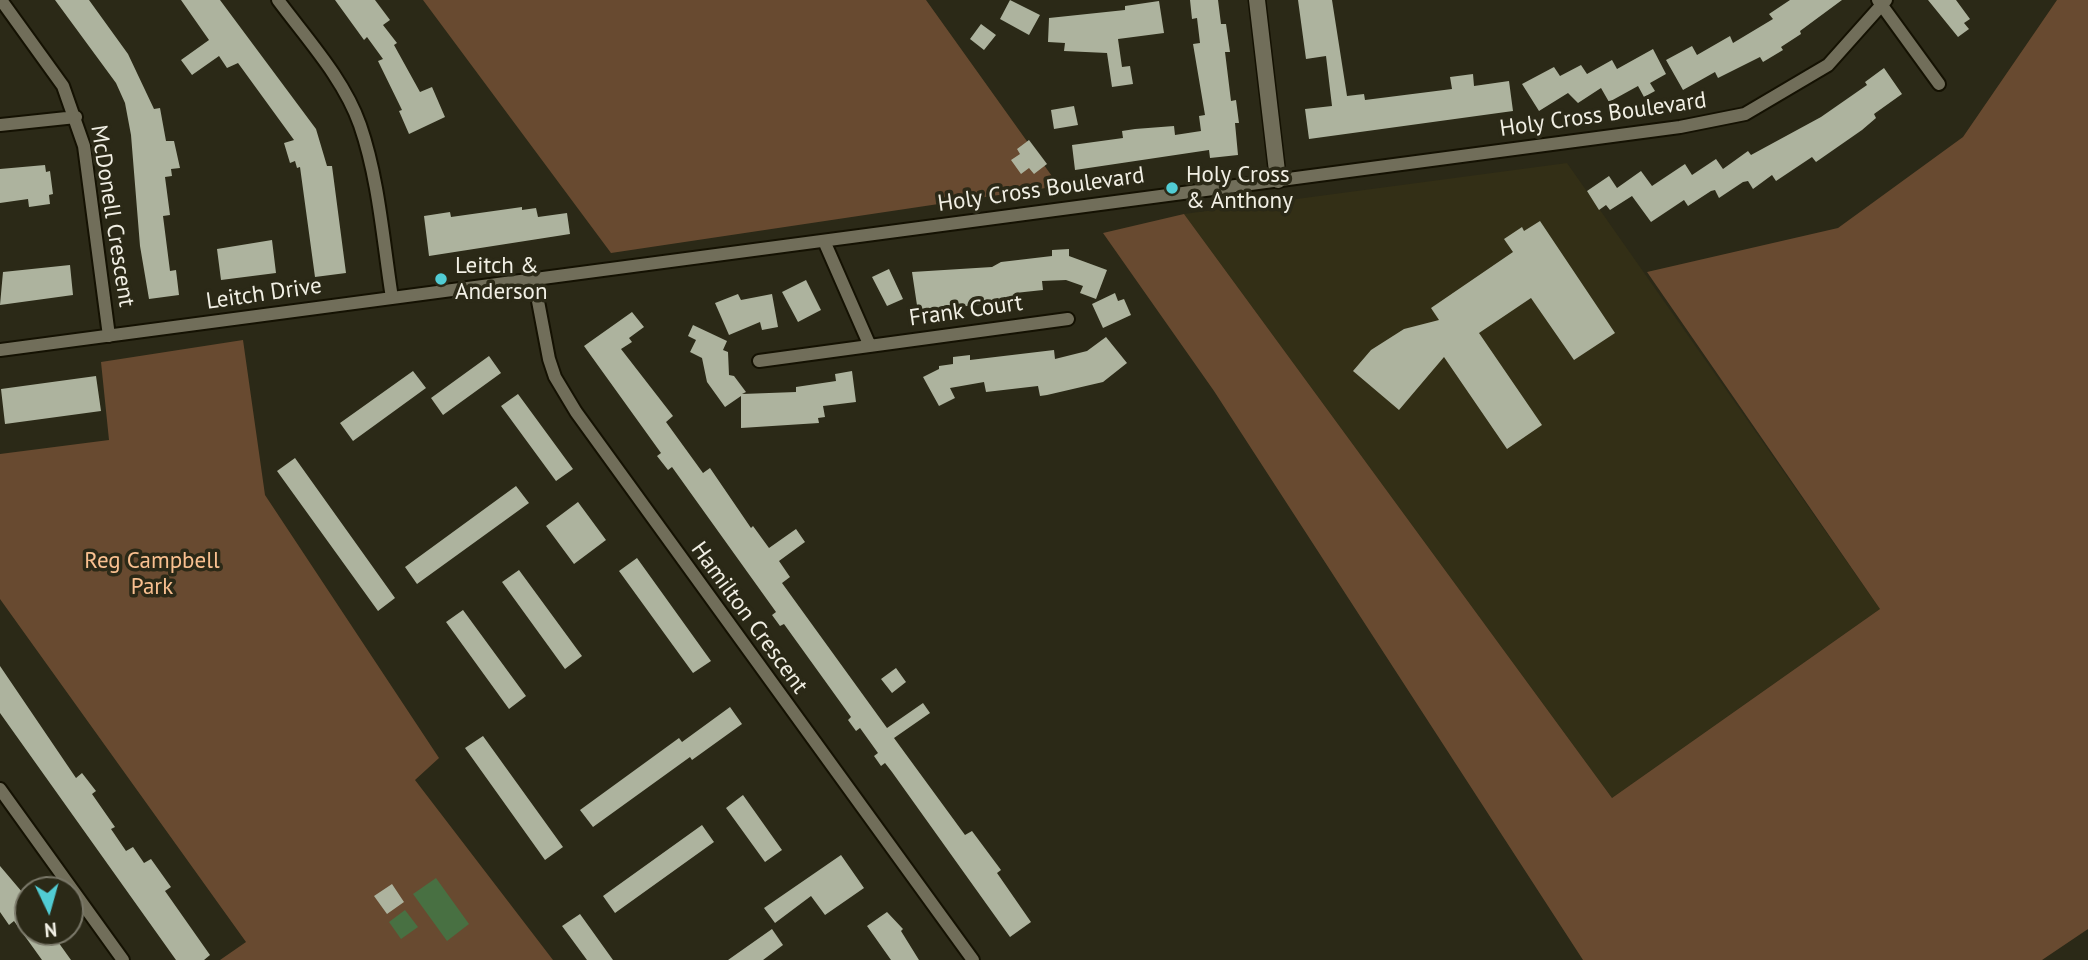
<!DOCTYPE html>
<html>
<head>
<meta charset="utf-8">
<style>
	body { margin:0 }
	#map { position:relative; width:2088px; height:960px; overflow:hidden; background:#2b2917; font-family:"PT Sans",sans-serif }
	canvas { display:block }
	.north { position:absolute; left:14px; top:876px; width:70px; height:70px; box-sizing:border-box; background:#2b2917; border:2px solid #7a7869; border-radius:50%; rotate:175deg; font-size:19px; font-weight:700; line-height:28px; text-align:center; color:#f1efe4 }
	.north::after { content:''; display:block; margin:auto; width:24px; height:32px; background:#51ccd4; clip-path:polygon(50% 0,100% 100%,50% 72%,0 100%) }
</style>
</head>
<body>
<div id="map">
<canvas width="2088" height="960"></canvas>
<div class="north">N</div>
</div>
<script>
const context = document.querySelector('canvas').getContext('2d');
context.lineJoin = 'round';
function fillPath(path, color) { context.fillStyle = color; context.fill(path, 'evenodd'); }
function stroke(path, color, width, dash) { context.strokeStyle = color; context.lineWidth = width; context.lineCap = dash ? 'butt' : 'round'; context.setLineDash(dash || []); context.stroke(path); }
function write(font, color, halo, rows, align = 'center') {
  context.font = font + ' "PT Sans",sans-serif'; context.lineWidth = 7; context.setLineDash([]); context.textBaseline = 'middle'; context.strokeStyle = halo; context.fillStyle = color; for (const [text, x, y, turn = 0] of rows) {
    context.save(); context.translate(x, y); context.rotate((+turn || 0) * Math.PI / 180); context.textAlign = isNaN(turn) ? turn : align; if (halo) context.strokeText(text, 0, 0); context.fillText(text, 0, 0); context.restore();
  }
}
fillPath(new Path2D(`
	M 1567,163 L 1880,609 L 1612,798 L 1184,214 Z`), '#332f16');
fillPath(new Path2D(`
	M 423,0 L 926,0 L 1059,186 L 611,253 Z
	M 2057,0 L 2088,0 L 2088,929 L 2042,960 L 1583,960 L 1214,391 L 1103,233 L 1184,214 L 1612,798 L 1880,609 L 1647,272 L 1838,228 L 1963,137 Z
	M 243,340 L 265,495 L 439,758 L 415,780 L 553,960 L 220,960 L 246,942 L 0,599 L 0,454 L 109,440 L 101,362 Z`), '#684a30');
fillPath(new Path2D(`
	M 436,878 L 469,924 L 447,941 L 413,894 Z
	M 405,910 L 418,927 L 401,939 L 389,922 Z`), '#487042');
fillPath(new Path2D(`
	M 55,0 L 89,0 L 128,54 L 154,109 L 160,108 L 166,141 L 174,141 L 180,168 L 171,169 L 172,176 L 165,177 L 170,215 L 163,216 L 170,271 L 176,270 L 179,295 L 149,299 L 140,246 L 131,135 L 125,103 L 116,83 Z
	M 181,0 L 220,0 L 316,129 L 327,166 L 332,166 L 346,273 L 315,277 L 300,167 L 297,168 L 295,161 L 290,163 L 284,143 L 294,140 L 238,63 L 227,68 L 219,56 L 192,75 L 181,60 L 209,40 Z
	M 335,0 L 375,0 L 390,20 L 383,25 L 397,43 L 394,45 L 420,92 L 432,87 L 445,117 L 409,134 L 399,111 L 402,110 L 378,61 L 383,59 L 367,37 L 364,40 Z
	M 1010,0 L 1040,15 L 1029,35 L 1000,19 Z
	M 1190,0 L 1218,0 L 1221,24 L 1226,24 L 1230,52 L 1225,52 L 1231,101 L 1236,100 L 1239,123 L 1235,123 L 1238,155 L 1210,158 L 1209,150 L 1075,170 L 1072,145 L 1123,138 L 1122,131 L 1135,129 L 1174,126 L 1175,135 L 1201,131 L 1199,116 L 1205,115 L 1193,44 L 1200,43 L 1197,18 L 1192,19 Z
	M 1298,0 L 1332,0 L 1347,96 L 1364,94 L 1365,100 L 1452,89 L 1450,77 L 1473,74 L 1474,86 L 1509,81 L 1513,111 L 1309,139 L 1305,109 L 1332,106 L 1326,56 L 1306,59 Z
	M 1790,0 L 1842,0 L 1800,31 L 1801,34 L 1781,47 L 1783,50 L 1763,62 L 1760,57 L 1718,78 L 1715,72 L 1683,90 L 1666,60 L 1692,46 L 1697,55 L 1730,36 L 1733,43 L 1773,19 L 1769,14 Z
	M 1928,0 L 1956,0 L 1970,19 L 1964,23 L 1969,29 L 1958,37 Z
	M 1159,1 L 1164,33 L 1118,39 L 1122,67 L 1130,66 L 1133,84 L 1112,87 L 1107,53 L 1064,51 L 1065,43 L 1048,42 L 1049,18 L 1125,10 L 1125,6 Z
	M 981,24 L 996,35 L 984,50 L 970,39 Z
	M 1653,49 L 1666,74 L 1650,83 L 1655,91 L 1644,97 L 1638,86 L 1609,102 L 1601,88 L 1578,103 L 1568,93 L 1539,111 L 1522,84 L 1554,67 L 1560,76 L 1581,65 L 1587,74 L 1612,60 L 1617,69 Z
	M 1884,68 L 1902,94 L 1874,114 L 1876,118 L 1862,130 L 1816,162 L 1812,157 L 1776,181 L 1772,175 L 1753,189 L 1748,181 L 1743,182 L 1719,198 L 1715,190 L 1711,191 L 1688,206 L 1684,200 L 1651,222 L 1632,196 L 1610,210 L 1606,205 L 1599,210 L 1587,191 L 1609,176 L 1617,188 L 1641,171 L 1652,186 L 1685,164 L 1692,175 L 1716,159 L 1723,169 L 1748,151 L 1751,155 L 1821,117 L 1867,85 L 1865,82 Z
	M 1074,106 L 1078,125 L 1054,129 L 1051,110 Z
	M 1029,140 L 1047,164 L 1034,174 L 1029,168 L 1021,174 L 1011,160 L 1020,154 L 1017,149 Z
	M 45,165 L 46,172 L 50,171 L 53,194 L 49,195 L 50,204 L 29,207 L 28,199 L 0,203 L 0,169 Z
	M 522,207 L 522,210 L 536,208 L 538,217 L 567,213 L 570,234 L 429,256 L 424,216 L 450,212 L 451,217 Z
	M 1540,221 L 1615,333 L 1574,360 L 1531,298 L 1479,333 L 1542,425 L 1507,449 L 1444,357 L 1399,410 L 1353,371 L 1371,350 L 1404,329 L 1439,320 L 1431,308 L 1513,252 L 1504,239 L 1522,227 L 1524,231 Z
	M 272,240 L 276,273 L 221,280 L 217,249 Z
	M 1069,249 L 1069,256 L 1107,270 L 1096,299 L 1080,293 L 1083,286 L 1066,280 L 1042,281 L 1043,290 L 1015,293 L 1016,300 L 918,312 L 912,272 L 992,267 L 1001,262 L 1052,256 L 1052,250 Z
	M 70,265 L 73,295 L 0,305 L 3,272 Z
	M 889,269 L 903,299 L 887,306 L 872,277 Z
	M 806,280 L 821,310 L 798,322 L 782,292 Z
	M 1115,293 L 1118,301 L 1124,299 L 1131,315 L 1103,328 L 1092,304 Z
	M 738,294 L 741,300 L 772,294 L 778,327 L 762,330 L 760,322 L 729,335 L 715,303 Z
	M 632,312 L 644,327 L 629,338 L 632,342 L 621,349 L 673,416 L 666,422 L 703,473 L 710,468 L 751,528 L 753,526 L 769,548 L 796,529 L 805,542 L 779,561 L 790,577 L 782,583 L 887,728 L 923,703 L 930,713 L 894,738 L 965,835 L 972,831 L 1001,870 L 997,873 L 1031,922 L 1010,937 L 892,772 L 885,763 L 881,766 L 874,756 L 878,753 L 860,728 L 856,731 L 848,720 L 851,717 L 784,624 L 780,626 L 772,615 L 776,612 L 672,467 L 668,470 L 657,456 L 661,453 L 584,346 Z
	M 693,325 L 727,341 L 723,350 L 728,352 L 729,375 L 734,376 L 746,392 L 742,394 L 796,392 L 796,387 L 836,381 L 835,374 L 852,371 L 856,402 L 823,406 L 825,417 L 818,418 L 819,423 L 741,428 L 741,396 L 725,407 L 707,382 L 702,358 L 690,352 L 696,340 L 688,336 Z
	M 1106,337 L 1127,363 L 1103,382 L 1047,395 L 1040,396 L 1038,386 L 986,392 L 984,382 L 950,388 L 955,398 L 939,406 L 923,377 L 939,369 L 939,366 L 953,364 L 953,357 L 970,355 L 970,360 L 1054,350 L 1055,359 L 1087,351 Z
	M 489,356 L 501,373 L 443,415 L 431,398 Z
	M 413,371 L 426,388 L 353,441 L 340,423 Z
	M 96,376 L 101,411 L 5,424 L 1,389 Z
	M 518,394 L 573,469 L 556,481 L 501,406 Z
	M 295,458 L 395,598 L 378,611 L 277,471 Z
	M 516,486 L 529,503 L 417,584 L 405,567 Z
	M 578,502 L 606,540 L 574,564 L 546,526 Z
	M 637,558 L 711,661 L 693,673 L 619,571 Z
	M 519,570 L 582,656 L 565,669 L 502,582 Z
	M 463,610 L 526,696 L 509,709 L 446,622 Z
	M 0,666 L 76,778 L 82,773 L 96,791 L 92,794 L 115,827 L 111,829 L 126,851 L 133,847 L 144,863 L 151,859 L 171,887 L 165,891 L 210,955 L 204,960 L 176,960 L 0,713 Z
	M 896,668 L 906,682 L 892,693 L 881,679 Z
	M 730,707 L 742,724 L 692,760 L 690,757 L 593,827 L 580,810 L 679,738 L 682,742 Z
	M 483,736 L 563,847 L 545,860 L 465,748 Z
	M 743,795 L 782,850 L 765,862 L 726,808 Z
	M 702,825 L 714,842 L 615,913 L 603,896 Z
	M 841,855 L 864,888 L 825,915 L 811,896 L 775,923 L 764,908 Z
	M 0,866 L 28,899 L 28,932 L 51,932 L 71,960 L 42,960 L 14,921 L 9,925 L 0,912 Z
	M 392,884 L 404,902 L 387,914 L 374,896 Z
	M 887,912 L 903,929 L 901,931 L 919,960 L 891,960 L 867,926 Z
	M 580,914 L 613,960 L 587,960 L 562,926 Z
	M 772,929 L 783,945 L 763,960 L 728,960 Z`), '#adb39e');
const minor = new Path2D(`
	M 1,0 L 63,86 L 84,146 L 109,336
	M 278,0 C 307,39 344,79 360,125 C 379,180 383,241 392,298
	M 1878,0 L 1939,84
	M 0,125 L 76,117
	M 824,241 L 870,346
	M 534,280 L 549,359 L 555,377 L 576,412 L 973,960
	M 0,350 L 1680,127 L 1745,114 L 1828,65 L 1886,0
	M 759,361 L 1068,319
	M 0,789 L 123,960`);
const tertiary = new Path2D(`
	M 1257,0 L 1278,180`);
stroke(minor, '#141102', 16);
stroke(tertiary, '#141102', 19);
stroke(minor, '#716e5a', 12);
stroke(tertiary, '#716e5a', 16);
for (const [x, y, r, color] of [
	[1172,188,7,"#51ccd4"],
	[441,279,7,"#51ccd4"]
]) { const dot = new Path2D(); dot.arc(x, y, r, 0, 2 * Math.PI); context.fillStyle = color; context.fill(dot); stroke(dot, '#2b2917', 2.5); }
write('23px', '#f1efe4', '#2b2917', [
	["Holy Cross Boulevard",1603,115,-8],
	["Holy Cross Boulevard",1041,190,-8],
	["McDonell Crescent",112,216,81],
	["Leitch Drive",264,294,-8],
	["Frank Court",966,311,-8],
	["Hamilton Crescent",749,618,54]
]);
write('23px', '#f1efe4', '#2b2917', [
	["Holy Cross",1186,175],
	["& Anthony",1186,201],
	["Leitch &",455,266],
	["Anderson",455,292]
], 'left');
write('23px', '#f9c090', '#2b2917', [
	["Reg Campbell",152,561],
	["Park",152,587]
]);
</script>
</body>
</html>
